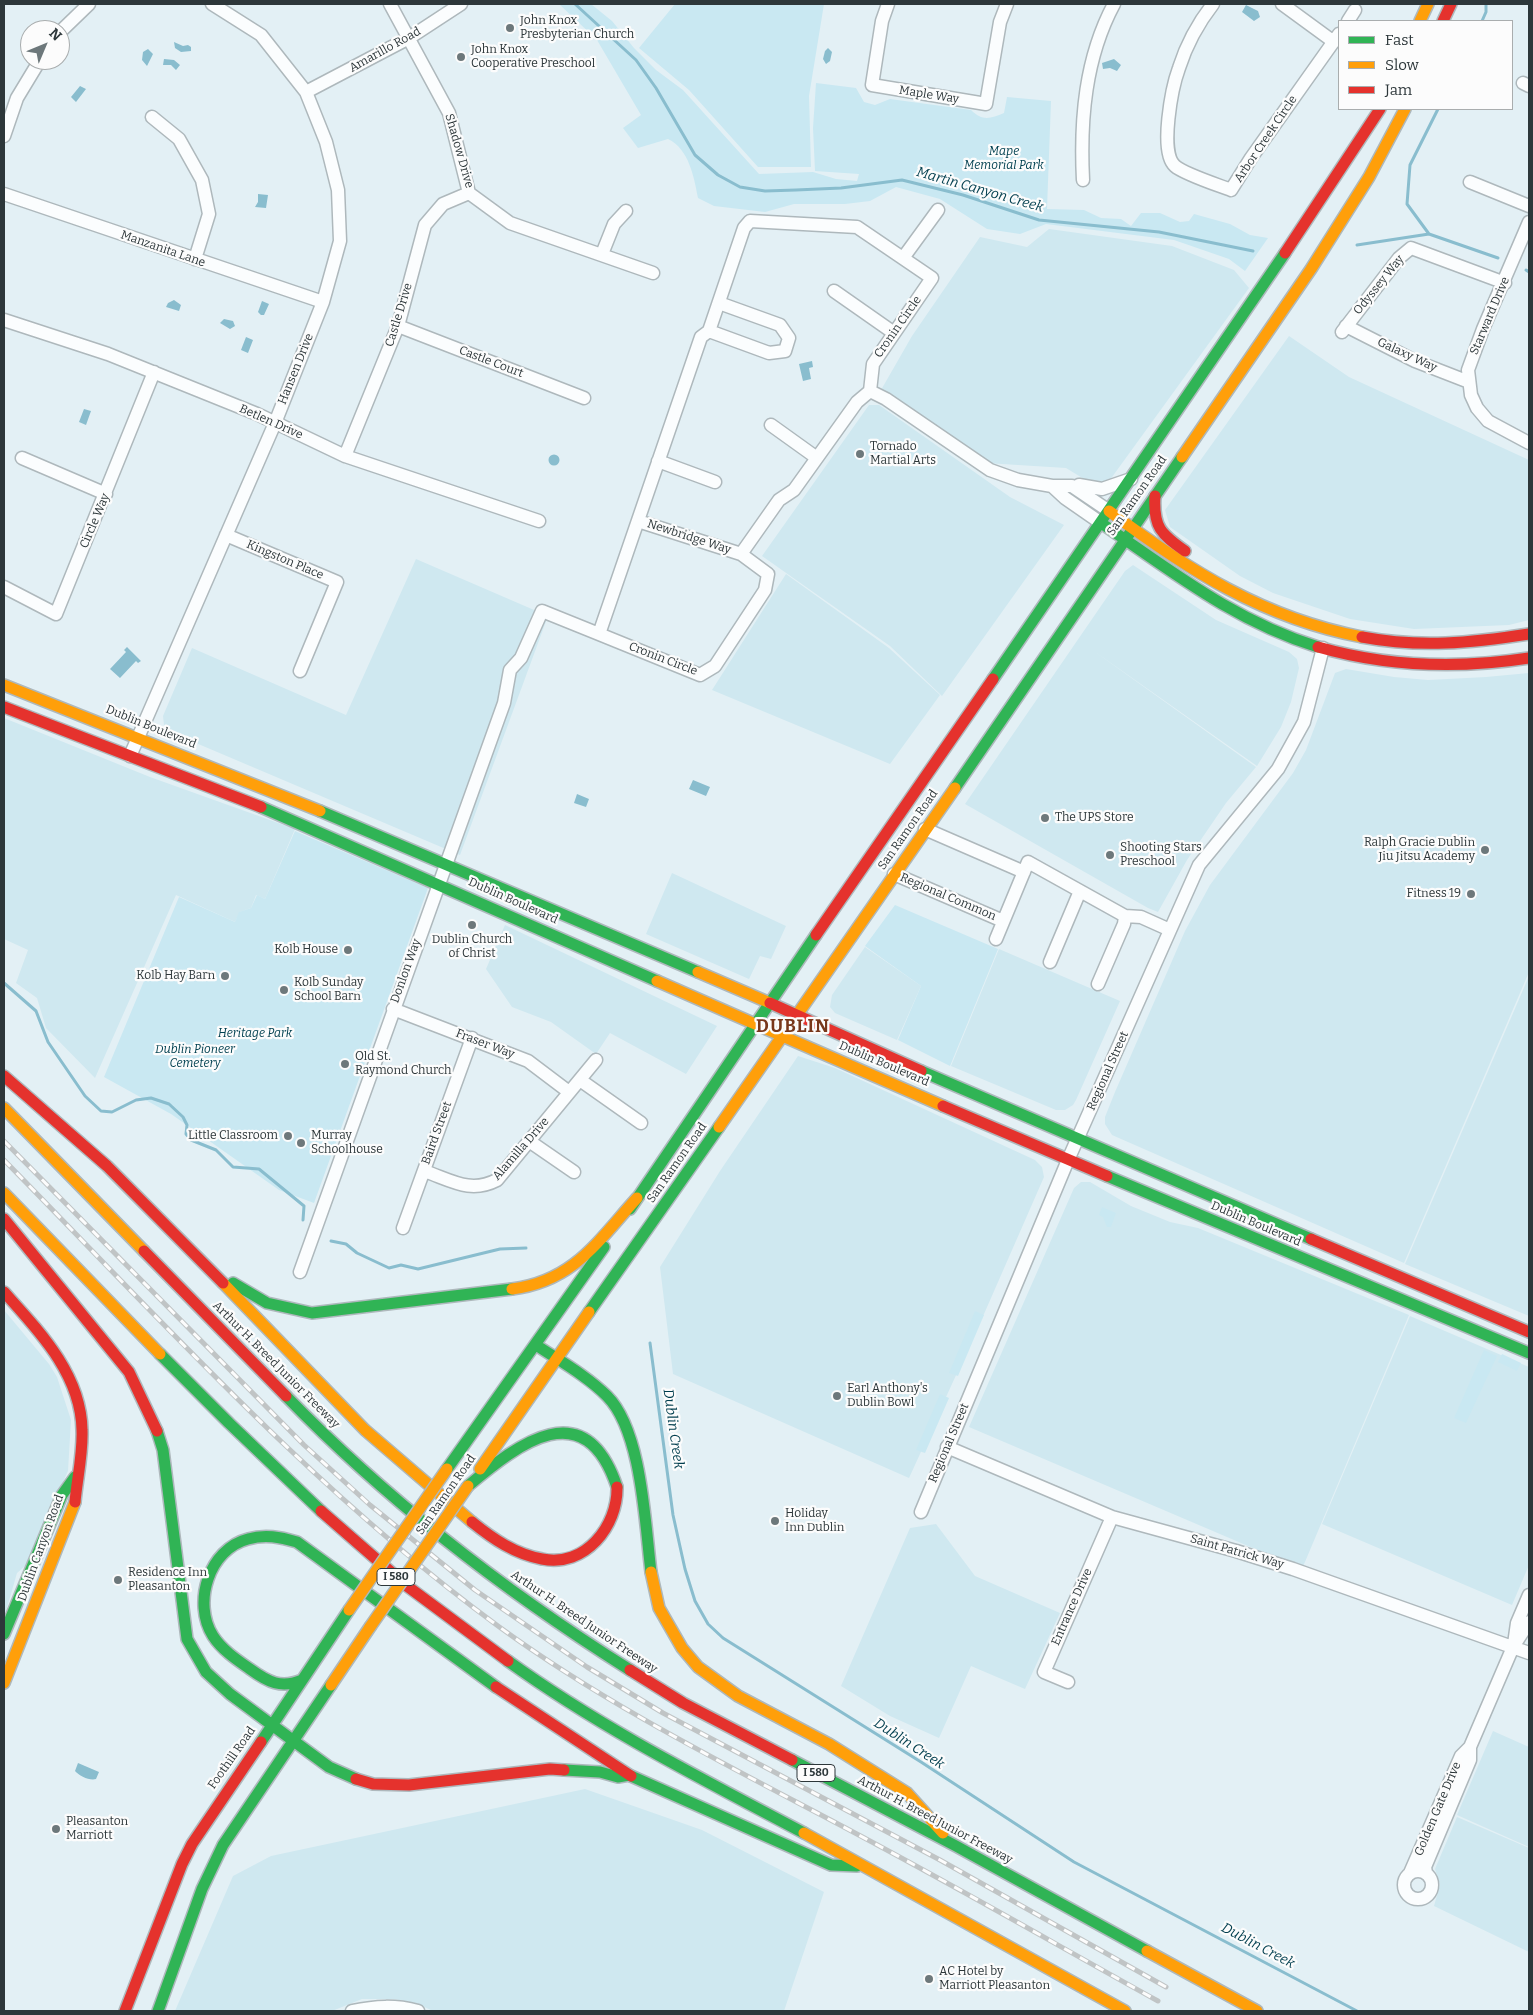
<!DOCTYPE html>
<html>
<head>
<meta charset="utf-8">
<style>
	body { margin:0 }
	#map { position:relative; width:1533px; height:2015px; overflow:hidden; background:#e3f0f5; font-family:Bitter,serif }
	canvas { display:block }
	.frame { position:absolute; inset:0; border:5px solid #2d373a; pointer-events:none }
	.legend { position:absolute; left:1338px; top:20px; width:175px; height:90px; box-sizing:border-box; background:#fcfcfc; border:1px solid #a9adae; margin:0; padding:6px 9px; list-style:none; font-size:15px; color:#2d373a }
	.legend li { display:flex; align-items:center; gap:10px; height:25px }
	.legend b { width:25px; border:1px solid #a9adae }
	.north { position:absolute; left:20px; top:20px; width:50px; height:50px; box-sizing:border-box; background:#fcfcfc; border:1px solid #a9adae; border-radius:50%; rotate:45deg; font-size:14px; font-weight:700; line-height:20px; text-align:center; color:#2d373a }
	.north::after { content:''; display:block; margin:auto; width:18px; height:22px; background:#6d787b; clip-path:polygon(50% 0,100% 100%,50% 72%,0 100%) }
</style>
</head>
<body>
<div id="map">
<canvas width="1533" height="2015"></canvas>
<div class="frame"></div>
<ul class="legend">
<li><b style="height:6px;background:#30b455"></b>Fast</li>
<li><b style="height:6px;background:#ff9f0a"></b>Slow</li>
<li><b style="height:6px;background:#e5322d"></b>Jam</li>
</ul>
<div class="north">N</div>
</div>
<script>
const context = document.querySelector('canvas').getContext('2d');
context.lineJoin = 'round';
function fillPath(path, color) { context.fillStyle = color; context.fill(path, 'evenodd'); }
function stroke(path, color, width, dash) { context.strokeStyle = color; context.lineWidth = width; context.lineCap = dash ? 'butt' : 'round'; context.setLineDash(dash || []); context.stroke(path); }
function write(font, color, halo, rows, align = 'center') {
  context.font = font + ' Bitter,serif'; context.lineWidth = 4.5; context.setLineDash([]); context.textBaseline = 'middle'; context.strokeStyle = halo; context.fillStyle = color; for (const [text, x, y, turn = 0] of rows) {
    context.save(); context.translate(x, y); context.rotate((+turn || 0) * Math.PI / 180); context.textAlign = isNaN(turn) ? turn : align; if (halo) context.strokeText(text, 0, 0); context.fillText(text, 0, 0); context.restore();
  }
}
fillPath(new Path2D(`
	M 1049,229 L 1172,246 L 1234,270 L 1249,288 L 1107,484 L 1094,485 L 1066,468 L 986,463 L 881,390 L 912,336 L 980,237 L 1027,247 Z
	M 1289,336 L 1349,377 L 1529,460 L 1529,620 L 1509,625 L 1414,629 L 1350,619 L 1273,593 L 1240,576 L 1170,527 L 1165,510 Z
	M 869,405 L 879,405 L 1010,497 L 1064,525 L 942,696 L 890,646 L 762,556 Z
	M 416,559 L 548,616 L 460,855 L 170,732 L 164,725 L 163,716 L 192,648 L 346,715 Z
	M 1133,565 L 1216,620 L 1289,652 L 1297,659 L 1299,668 L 1291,702 L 1281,727 L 1257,766 L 1091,649 L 1256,767 L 1226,803 L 1187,860 L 1158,912 L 1148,908 L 965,804 L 1125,571 Z
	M 786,574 L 889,648 L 940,695 L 890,764 L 712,690 Z
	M 1346,669 L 1394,677 L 1428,680 L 1486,677 L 1529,673 L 1529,972 L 1404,1263 L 1112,1135 L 1105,1124 L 1105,1117 L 1115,1092 L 1185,931 L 1210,885 L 1293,773 L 1306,750 L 1335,673 Z
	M 4,718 L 150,777 L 295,829 L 265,899 L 256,895 L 251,908 L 240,912 L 235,922 L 176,895 L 95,1078 L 46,1028 L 37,998 L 16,983 L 28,950 L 4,939 Z
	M 672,873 L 786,926 L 771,959 L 760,956 L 749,979 L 646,934 Z
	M 505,925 L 717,1026 L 686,1074 L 610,1033 L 596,1054 L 551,1022 L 512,1007 L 486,969 Z
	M 865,947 L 921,986 L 897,1040 L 835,1013 L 830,1007 L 832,995 Z
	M 999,949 L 1120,1001 L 1076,1100 L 1073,1105 L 1065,1110 L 1056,1110 L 951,1066 Z
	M 1529,976 L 1529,1316 L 1405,1264 Z
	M 798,1056 L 835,1068 L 1035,1160 L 1042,1167 L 1044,1177 L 984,1314 L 909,1478 L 673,1374 L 660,1267 L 720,1171 Z
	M 1081,1182 L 1090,1182 L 1131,1206 L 1170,1222 L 1198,1228 L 1409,1315 L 1302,1569 L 969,1427 L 1074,1188 Z
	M 4,1310 L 49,1364 L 57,1377 L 71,1420 L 68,1471 L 25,1566 L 17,1573 L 4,1618 Z
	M 1410,1316 L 1529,1367 L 1529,1565 L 1512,1605 L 1322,1524 Z
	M 936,1524 L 975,1576 L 1060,1613 L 1025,1689 L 971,1666 L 939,1738 L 890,1716 L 841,1686 L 910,1528 Z
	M 1493,1731 L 1529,1747 L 1529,1847 L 1457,1815 Z
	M 585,1789 L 702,1830 L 824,1892 L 784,2011 L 433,2011 L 416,2003 L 394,1999 L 362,1999 L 332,2011 L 175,2011 L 233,1876 L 271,1856 Z
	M 1457,1817 L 1529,1848 L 1529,1952 L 1434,1906 L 1440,1885 L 1435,1869 Z`), '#cfe8f0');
fillPath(new Path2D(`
	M 559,4 L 591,4 L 612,21 L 634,48 L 656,70 L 683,90 L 759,174 L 813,172 L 836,179 L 857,181 L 859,174 L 815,171 L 813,128 L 816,83 L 856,88 L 864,102 L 875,105 L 890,99 L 971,110 C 982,121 990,119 1004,113 L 1007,97 L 1051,101 L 1047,209 L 1084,210 L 1101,218 L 1121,219 L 1131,226 L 1141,213 L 1160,213 L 1180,222 L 1189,221 L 1194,214 L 1230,224 L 1250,235 L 1268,238 L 1245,271 L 1229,259 L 1174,240 L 1046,224 L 1020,234 L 987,229 L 940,199 L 896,187 L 870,201 L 845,204 L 794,204 L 765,212 L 714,206 L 698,198 C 694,177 689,149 668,139 L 638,148 L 623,128 L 641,115 L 597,40 Z
	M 675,4 L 824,4 L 809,96 L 811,167 L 758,167 L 689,90 L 639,48 Z
	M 295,831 L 428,888 L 314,1203 L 279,1190 L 171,1114 L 104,1077 L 179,897 L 235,922 L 239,912 L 251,908 L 257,895 L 265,899 Z
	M 895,905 L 998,949 L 950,1066 L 898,1040 L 921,986 L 865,946 Z
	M 1102,1207 L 1116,1213 L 1111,1227 L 1107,1227 L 1103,1217 L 1099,1215 Z
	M 975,1311 L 984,1315 L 958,1376 L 949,1373 Z
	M 1484,1350 L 1497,1356 L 1466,1423 L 1454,1418 Z
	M 1502,1354 L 1521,1363 L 1517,1371 L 1498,1362 Z
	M 940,1394 L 949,1398 L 925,1453 L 916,1450 Z`), '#c9e8f2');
fillPath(new Path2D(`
	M 1246,5 L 1258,11 L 1260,17 L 1254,21 L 1242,12 Z
	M 174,42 L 183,46 L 188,45 L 191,47 L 191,51 L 181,52 L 175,48 Z
	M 828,48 L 832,52 L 830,61 L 826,64 L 823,59 L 825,51 Z
	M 148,49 L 153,54 L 147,66 L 142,60 L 143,52 Z
	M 164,59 L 174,60 L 180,65 L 176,70 L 171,65 L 163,65 Z
	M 1114,59 L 1121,65 L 1117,71 L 1110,68 L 1103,69 L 1102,63 Z
	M 80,86 L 86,89 L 76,102 L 71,97 Z
	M 258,194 L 268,195 L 266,208 L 255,207 L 258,202 Z
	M 174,300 L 181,305 L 179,311 L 166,307 L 168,303 Z
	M 262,301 L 269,304 L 264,315 L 261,315 L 258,312 Z
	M 224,319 L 233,321 L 235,326 L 230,329 L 220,323 Z
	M 246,337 L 253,340 L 248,353 L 241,350 Z
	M 812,361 L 813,367 L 809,368 L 811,379 L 803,381 L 799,364 Z
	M 84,409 L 91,411 L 86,425 L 79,422 Z
	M548.5 460a5.5 5.5 0 1 1 11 0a5.5 5.5 0 1 1-11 0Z
	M 127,647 L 141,661 L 138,663 L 136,661 L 120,678 L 110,669 L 126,652 L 124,650 Z
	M 693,780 L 710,787 L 706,796 L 689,789 Z
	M 577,794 L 589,799 L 586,807 L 574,803 Z
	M 78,1763 L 99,1772 L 96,1779 C 90,1781 79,1776 75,1771 Z`), '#89bdce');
stroke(new Path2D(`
	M 575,4 L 636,60 L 656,88 L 695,155 L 718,175 L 740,187 L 765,191 L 796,190 L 841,188 L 902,180 L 963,195 L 1039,220 L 1159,232 L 1253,251
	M 1482,21 L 1486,12 L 1486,4
	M 1429,234 L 1407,204 L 1410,165 L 1438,109
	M 1357,245 L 1429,234 L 1498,258
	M 1526,270 L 1529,272
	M 4,983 L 36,1011 L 48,1042 L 85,1096 L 101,1111 L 112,1112 L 136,1100 L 151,1098 L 169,1104 L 183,1117 L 187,1125 L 186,1134 L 191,1140 L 216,1150 L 233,1167 L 259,1169 L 304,1206 L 303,1220
	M 331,1241 L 346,1244 L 357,1253 L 389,1268 L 401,1265 L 418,1269 L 500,1249 L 526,1248
	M 650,1343 L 673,1515 L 685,1569 L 695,1601 L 708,1624 L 723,1638 L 921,1762 L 1074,1862 L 1357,2011`), '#89bdce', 3);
const street = new Path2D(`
	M 390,4 L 449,113 L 469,193 L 510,223 L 653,273
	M 888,4 L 882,21 L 872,85 L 986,104 L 1000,22 L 1007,4
	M 1213,4 C 1199,22 1186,46 1179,68 C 1172,87 1159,152 1175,166 C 1184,174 1218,185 1231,190 L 1251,158 L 1339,34
	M 1282,4 L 1334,42
	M 1348,21 L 1355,10
	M 60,32 L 89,4
	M 1523,83 L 1529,86
	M 306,92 L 409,38 L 461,4
	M 152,117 L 179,139 L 202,180 L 209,214 L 195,259
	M 4,136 L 17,98 L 40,60
	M 1083,180 C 1080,120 1085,58 1114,4
	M 1470,182 L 1529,206
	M 4,194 L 323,302
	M 750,221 L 857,227 L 932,278 L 873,364 L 870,391 L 857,402 L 794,490 L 779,500 L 741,554 L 768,574 L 765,590 L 715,666 L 700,675 L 599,634 L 701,337 L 709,331 L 744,228 Z
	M 1529,222 L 1483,329 L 1468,370 L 1471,395 L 1477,408 L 1488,421 L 1529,443
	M 602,254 L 614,224 L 626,211
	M 903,258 L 938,210
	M 834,291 L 894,333
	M 4,320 L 108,354 L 257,414 L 345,456 L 539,521
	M 398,326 L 584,398
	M 1346,326 L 1415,361 L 1469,382
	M 709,331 L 769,353 L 785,351 L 789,338 L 780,325 L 719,303
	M 1342,332 L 1399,258 L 1411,248 L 1505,283
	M 870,391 L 886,399 L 990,470 L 1018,480 L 1052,486 L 1072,486 L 1109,511
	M 771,425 L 817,458
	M 345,456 L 398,326 L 425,225 L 443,204 L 469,193
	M 22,458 L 106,494
	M 658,461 L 715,482
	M 1079,485 L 1102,489 L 1131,479
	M 1052,486 L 1065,498 L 1101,523
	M 638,521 L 741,554
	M 226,535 L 337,582 L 300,671
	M 4,587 L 56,614 L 154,372
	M 130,756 L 275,423 L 323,302 L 340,241 L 338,190 L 326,142 L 306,92 L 261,35 L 212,4
	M 925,829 L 1024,872
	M 894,874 L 1003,921
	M 996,939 L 1028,862 L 1125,916 L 1141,917 L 1170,930
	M 1050,962 L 1080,891
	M 1098,984 L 1124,924 L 1125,916
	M 393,1009 L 528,1061 L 569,1092
	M 580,1080 L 641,1123
	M 529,1141 L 574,1172
	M 424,1171 C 451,1180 470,1194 497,1180 L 596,1060
	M 403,1228 L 472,1038
	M 300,1272 L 504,703 L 510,670 L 521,658 L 542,611 L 599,634
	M 947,1447 L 1112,1517 L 1236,1551 L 1293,1569 L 1529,1653
	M 921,1512 L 1068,1160 L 1199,865 L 1278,769 L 1304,722 L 1323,648
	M 1514,1644 L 1517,1623 L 1529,1595
	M 1068,1682 L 1044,1672 L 1112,1517
	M1404 1885a14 14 0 1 1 28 0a14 14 0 1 1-28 0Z
	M 1410,1873 L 1461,1756 L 1470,1747 L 1513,1647 L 1529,1622
	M 1426,1873 L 1425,1867 L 1470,1760 L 1470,1747
	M 352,2011 C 376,2006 395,2005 418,2011`);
const fast = new Path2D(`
	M 1101,523 C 1173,572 1234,621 1318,647
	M 993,679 L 1285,253
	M 955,788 L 1182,457
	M 261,807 L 657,981
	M 320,811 L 698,972
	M 921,1071 L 1311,1239
	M 1107,1176 L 1529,1353
	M 630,1209 L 816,935
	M 233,1283 L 267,1303 L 312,1313 L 512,1289
	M 589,1312 L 719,1127
	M 536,1345 C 560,1361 587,1376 607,1396 C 642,1431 645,1524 651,1572
	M 160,1354 L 229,1423 L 321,1511
	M 286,1396 C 389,1502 506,1592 630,1670
	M 157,1431 L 163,1450 L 187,1639 L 206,1672 L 230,1694 L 329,1767 L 356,1779
	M 447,1469 L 604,1247
	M 468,1486 C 519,1443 585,1392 617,1487
	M 4,1634 L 62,1495 L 75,1477
	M 508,1661 C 601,1728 704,1780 804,1833
	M 302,1680 C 281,1689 268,1682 250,1669 C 237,1660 222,1650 213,1636 C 192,1603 209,1549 248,1539 C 265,1534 280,1537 297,1542 L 496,1687
	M 261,1742 L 349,1610
	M 792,1760 L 956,1846 L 1147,1951
	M 564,1770 L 600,1772 L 618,1777 L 629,1775
	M 631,1776 L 831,1865 L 857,1866
	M 158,2011 L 202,1889 L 223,1845 L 331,1685`);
const slow = new Path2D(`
	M 1420,21 L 1428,4
	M 1182,457 L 1311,269 L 1369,177 L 1405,109
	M 1109,511 C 1188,570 1263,618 1362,637
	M 4,685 L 320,811
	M 698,972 L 770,1003
	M 657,981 L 755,1024
	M 755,1024 L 943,1106
	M 4,1108 L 144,1251
	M 719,1127 L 955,788
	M 4,1193 L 160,1354
	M 223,1283 L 365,1430 L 472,1522
	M 512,1289 C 574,1281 598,1241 637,1198
	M 480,1469 L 589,1312
	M 651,1572 L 659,1608 L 682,1648 L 698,1667 L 738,1696 L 829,1744 L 907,1793 L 943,1833
	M 4,1683 L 75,1502
	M 331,1685 L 370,1627
	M 804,1833 L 1125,2011
	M 1147,1951 L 1257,2011`);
const jam = new Path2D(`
	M 1443,21 L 1451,4
	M 1285,253 L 1380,109
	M 1155,496 C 1153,527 1161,534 1185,551
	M 1362,637 C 1420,648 1471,643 1529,634
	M 1318,647 C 1388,667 1458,669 1529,658
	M 4,707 L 261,807
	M 816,935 L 993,679
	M 770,1003 L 921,1071
	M 4,1076 L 107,1166 L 223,1283
	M 943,1106 L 1107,1176
	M 4,1219 L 129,1372 L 157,1431
	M 1311,1239 L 1529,1332
	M 144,1251 L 286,1396
	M 4,1292 C 39,1331 81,1374 82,1430 C 83,1454 77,1479 75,1502
	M 321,1511 L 407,1586 L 508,1661
	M 472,1522 C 493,1539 515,1554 542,1559 C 585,1568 618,1526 617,1487
	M 630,1670 L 683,1703 L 792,1760
	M 496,1687 L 631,1776
	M 356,1779 L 373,1784 L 409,1785 L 550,1769 L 564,1770
	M 125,2011 L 182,1864 L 192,1844 L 261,1742`);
stroke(street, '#aeb8bc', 15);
stroke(fast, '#aeb8bc', 14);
stroke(slow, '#aeb8bc', 14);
stroke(jam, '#aeb8bc', 14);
stroke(street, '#fbfdfe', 12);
stroke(fast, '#30b455', 11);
stroke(slow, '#ff9f0a', 11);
stroke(jam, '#e5322d', 11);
const rail = new Path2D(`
	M 4,1141 L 304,1445 L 370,1505 L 475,1590 L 587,1667 L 663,1713 L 940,1860 L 1166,1987
	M 4,1160 C 162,1321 315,1492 498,1626 C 609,1707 733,1768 855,1833 C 957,1887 1057,1945 1158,2001`);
stroke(rail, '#c0c4c5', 5);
stroke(rail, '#fcfcfc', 3, [9]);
const slowBridge = new Path2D(`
	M 349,1610 L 447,1469
	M 370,1627 L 468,1486`);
stroke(slowBridge, '#aeb8bc', 14, []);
stroke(slowBridge, '#ff9f0a', 11);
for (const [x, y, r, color] of [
	[510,28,5,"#6d787b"],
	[461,57,5,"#6d787b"],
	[860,454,5,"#6d787b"],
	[1045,818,5,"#6d787b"],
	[1485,850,5,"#6d787b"],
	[1110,855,5,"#6d787b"],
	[1471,894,5,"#6d787b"],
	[472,925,5,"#6d787b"],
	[348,950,5,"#6d787b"],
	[225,976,5,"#6d787b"],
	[284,990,5,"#6d787b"],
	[345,1064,5,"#6d787b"],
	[288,1136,5,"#6d787b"],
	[301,1143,5,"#6d787b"],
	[837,1396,5,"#6d787b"],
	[775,1521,5,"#6d787b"],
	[118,1580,5,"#6d787b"],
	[56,1829,5,"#6d787b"],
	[929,1979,5,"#6d787b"]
]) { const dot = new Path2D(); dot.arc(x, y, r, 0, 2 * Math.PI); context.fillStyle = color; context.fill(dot); stroke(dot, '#fcfcfc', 2); }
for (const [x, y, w] of [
	[396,1577,38],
	[816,1773,38]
]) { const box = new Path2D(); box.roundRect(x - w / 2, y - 8.5, w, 17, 4); context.fillStyle = '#fcfcfc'; context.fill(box); stroke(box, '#2d373a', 1); }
write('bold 11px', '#2d373a', null, [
	["I 580",396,1577],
	["I 580",816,1773]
]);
write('12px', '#2d373a', '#fcfcfc', [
	["John Knox",520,21],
	["Presbyterian Church",520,35],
	["John Knox",471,50],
	["Cooperative Preschool",471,64],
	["Tornado",870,447],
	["Martial Arts",870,461],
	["The UPS Store",1055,818],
	["Ralph Gracie Dublin",1475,843,"right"],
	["Jiu Jitsu Academy",1475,857,"right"],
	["Shooting Stars",1120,848],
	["Preschool",1120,862],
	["Fitness 19",1461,894,"right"],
	["Dublin Church",472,940,"center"],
	["of Christ",472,954,"center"],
	["Kolb House",338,950,"right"],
	["Kolb Hay Barn",215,976,"right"],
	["Kolb Sunday",294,983],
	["School Barn",294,997],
	["Old St.",355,1057],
	["Raymond Church",355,1071],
	["Little Classroom",278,1136,"right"],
	["Murray",311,1136],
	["Schoolhouse",311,1150],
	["Earl Anthony's",847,1389],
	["Dublin Bowl",847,1403],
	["Holiday",785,1514],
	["Inn Dublin",785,1528],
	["Residence Inn",128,1573],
	["Pleasanton",128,1587],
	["Pleasanton",66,1822],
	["Marriott",66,1836],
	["AC Hotel by",939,1972],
	["Marriott Pleasanton",939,1986]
], 'left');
write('12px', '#2d373a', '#fcfcfc', [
	["Amarillo Road",385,50,-29],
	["Maple Way",929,95,9],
	["Arbor Creek Circle",1266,139,-56],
	["Shadow Drive",459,151,74],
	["Manzanita Lane",163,249,19],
	["Odyssey Way",1379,285,-51],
	["Castle Drive",399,315,-73],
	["Starward Drive",1490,316,-67],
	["Cronin Circle",898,327,-55],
	["Galaxy Way",1407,355,25],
	["Castle Court",491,362,21],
	["Hansen Drive",296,369,-68],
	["Betlen Drive",271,422,24],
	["San Ramon Road",1137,496,-55],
	["Circle Way",95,521,-67],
	["Newbridge Way",689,537,18],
	["Kingston Place",285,560,23],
	["Cronin Circle",663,659,21],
	["Dublin Boulevard",151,727,22],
	["San Ramon Road",908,830,-55],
	["Regional Common",948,897,23],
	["Dublin Boulevard",513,901,24],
	["Donlon Way",406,971,-70],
	["Fraser Way",485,1044,21],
	["Dublin Boulevard",884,1064,23],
	["Regional Street",1108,1071,-66],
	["Baird Street",437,1133,-70],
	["Alamilla Drive",521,1149,-49],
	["San Ramon Road",677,1163,-55],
	["Dublin Boulevard",1256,1224,23],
	["Arthur H. Breed Junior Freeway",276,1365,45],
	["Regional Street",949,1443,-67],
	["San Ramon Road",446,1495,-55],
	["Dublin Canyon Road",41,1548,-70],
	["Saint Patrick Way",1237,1552,16],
	["Entrance Drive",1072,1607,-66],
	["Arthur H. Breed Junior Freeway",584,1622,34],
	["Foothill Road",232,1758,-55],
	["Golden Gate Drive",1438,1809,-67],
	["Arthur H. Breed Junior Freeway",935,1820,28]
]);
write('italic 12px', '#004050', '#fcfcfc', [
	["Mape",1004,152],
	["Memorial Park",1004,166],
	["Heritage Park",255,1034],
	["Dublin Pioneer",195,1050],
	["Cemetery",195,1064]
]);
write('italic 14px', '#003e4e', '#fcfcfc', [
	["Martin Canyon Creek",980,190,16],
	["Dublin Creek",673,1429,82],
	["Dublin Creek",909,1744,33],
	["Dublin Creek",1258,1946,28]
]);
context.letterSpacing = '1px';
write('bold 18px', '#78371b', '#fcfcfc', [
	["DUBLIN",793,1027]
]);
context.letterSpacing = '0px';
</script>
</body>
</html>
